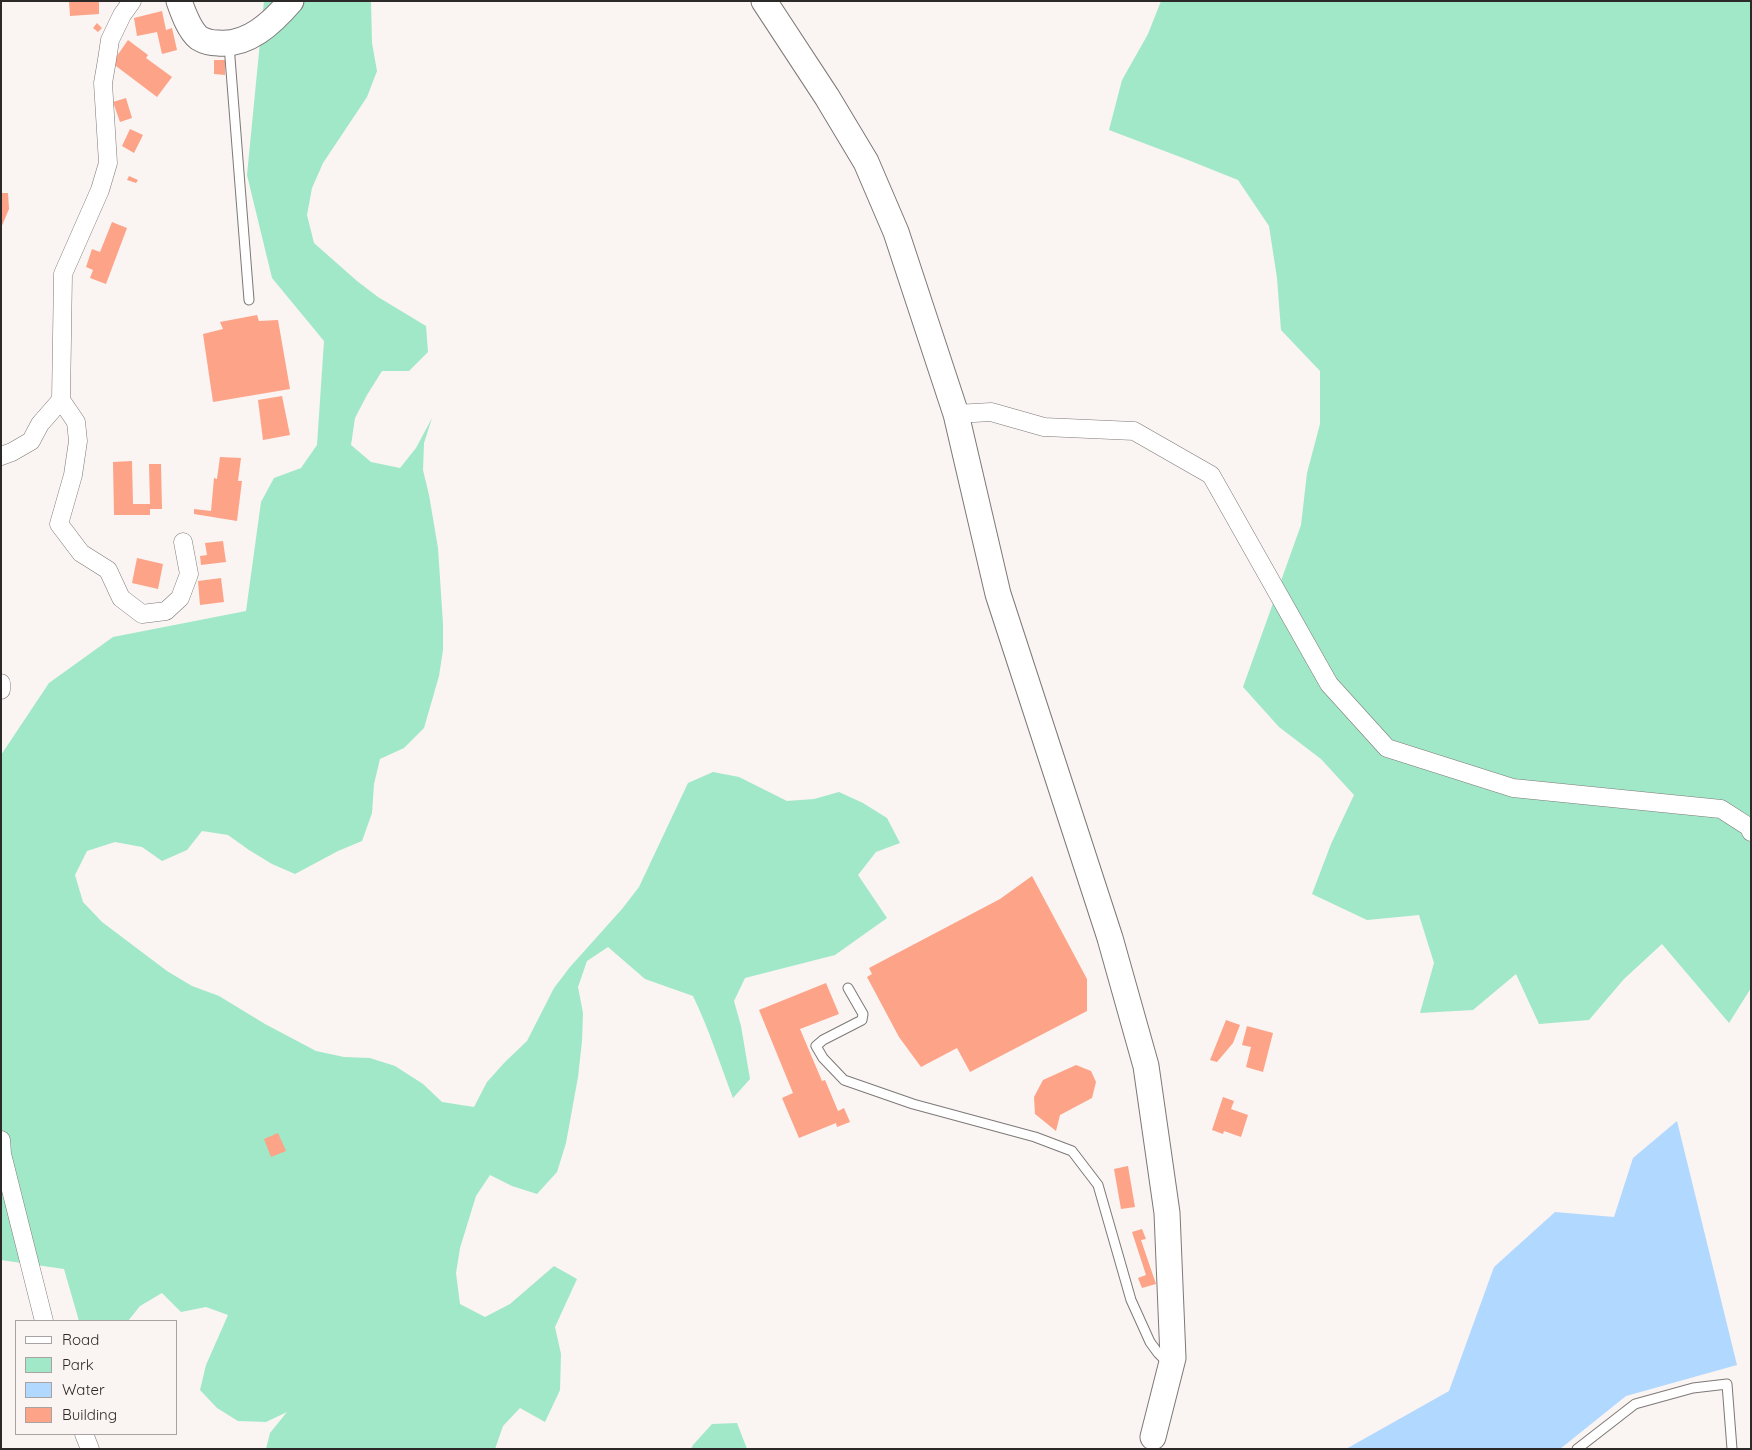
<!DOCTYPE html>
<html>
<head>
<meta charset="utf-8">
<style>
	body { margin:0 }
	#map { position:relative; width:1752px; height:1450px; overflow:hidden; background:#faf4f2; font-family:Quicksand,sans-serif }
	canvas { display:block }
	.frame { position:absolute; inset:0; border:2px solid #2c2a29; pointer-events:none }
	.legend { position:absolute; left:15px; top:1320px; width:162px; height:115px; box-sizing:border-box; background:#faf4f2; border:1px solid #a8a3a2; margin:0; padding:6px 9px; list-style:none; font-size:15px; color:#2c2a29 }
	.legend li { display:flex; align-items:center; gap:10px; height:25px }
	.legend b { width:25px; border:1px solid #a8a3a2 }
</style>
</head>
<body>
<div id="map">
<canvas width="1752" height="1450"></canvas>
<div class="frame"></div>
<ul class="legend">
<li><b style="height:6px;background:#fff"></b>Road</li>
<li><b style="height:14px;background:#a0e8c7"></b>Park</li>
<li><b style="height:14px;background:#b1d8ff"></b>Water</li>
<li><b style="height:14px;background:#fda388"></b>Building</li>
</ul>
</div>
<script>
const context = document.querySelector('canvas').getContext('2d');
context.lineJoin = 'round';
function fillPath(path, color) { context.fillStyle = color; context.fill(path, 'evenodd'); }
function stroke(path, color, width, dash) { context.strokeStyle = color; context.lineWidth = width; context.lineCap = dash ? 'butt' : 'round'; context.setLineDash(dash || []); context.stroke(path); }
fillPath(new Path2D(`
	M 264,1 L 371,1 L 372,43 L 377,71 L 367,97 L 323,163 L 312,188 L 307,215 L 314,243 L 357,281 L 378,297 L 426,326 L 428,352 L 409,371 L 382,371 L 367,395 L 355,418 L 351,445 L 371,462 L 400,468 L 416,448 L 432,418 L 424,443 L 423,470 L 429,495 L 438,548 L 443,624 L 443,650 L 439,676 L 424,728 L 404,748 L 380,759 L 374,784 L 372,813 L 362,841 L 338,851 L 295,874 L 272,864 L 249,850 L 228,835 L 202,831 L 187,850 L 162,861 L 142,847 L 115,842 L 87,851 L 75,875 L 83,902 L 102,922 L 167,971 L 192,986 L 219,996 L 265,1024 L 316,1051 L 344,1057 L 370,1058 L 395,1066 L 423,1084 L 442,1102 L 474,1107 L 487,1082 L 505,1062 L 527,1041 L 554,988 L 570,967 L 622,909 L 639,887 L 688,783 L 713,772 L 739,777 L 787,801 L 814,799 L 839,792 L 863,803 L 887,818 L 900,843 L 876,852 L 858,875 L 887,918 L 835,955 L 745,978 L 734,1001 L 741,1026 L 750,1079 L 733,1098 C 720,1064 709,1029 693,996 L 645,979 L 608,947 L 587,961 L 578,987 L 583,1013 L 582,1041 L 578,1077 L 566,1143 L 557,1172 L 537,1194 L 512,1186 L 490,1175 L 476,1196 L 460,1248 L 456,1273 L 460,1304 L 485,1317 L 510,1304 L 554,1266 L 577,1279 L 555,1327 L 561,1354 L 560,1390 L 545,1422 L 520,1408 L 503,1426 L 495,1449 L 266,1449 L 270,1433 L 287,1412 L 266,1422 L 238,1421 L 217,1408 L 200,1390 L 206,1365 L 228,1315 L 206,1307 L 181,1312 L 162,1293 L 140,1306 L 128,1321 L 79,1321 L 64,1269 L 1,1260 L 1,755 L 49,683 L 113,637 L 246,611 L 261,502 L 274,478 L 301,468 L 317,445 L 324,341 L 272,278 L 247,175 Z
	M 1161,1 L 1751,1 L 1751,988 L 1729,1023 L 1662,944 L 1624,979 L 1589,1020 L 1539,1024 L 1516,974 L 1473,1010 L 1420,1013 L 1434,963 L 1419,915 L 1367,920 L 1312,894 L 1331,844 L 1354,795 L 1321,759 L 1279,727 L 1243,687 L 1301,525 L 1307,473 L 1320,424 L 1320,371 L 1281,330 L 1277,278 L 1269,226 L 1238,180 L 1183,158 L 1109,130 L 1122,80 L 1148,34 Z
	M 737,1423 L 747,1449 L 691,1449 L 693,1445 L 712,1424 Z`), '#a0e8c7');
fillPath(new Path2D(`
	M 1677,1121 L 1737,1365 L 1626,1396 L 1560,1449 L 1346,1449 L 1449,1391 L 1494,1267 L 1555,1212 L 1614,1217 L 1633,1158 Z`), '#b1d8ff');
fillPath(new Path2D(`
	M 69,1 L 99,1 L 99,14 L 70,16 Z
	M 162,11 L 166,30 L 172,28 L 177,50 L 162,54 L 157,32 L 137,36 L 134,18 Z
	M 97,23 L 102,28 L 98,32 L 93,28 Z
	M 128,40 L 148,55 L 146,58 L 172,77 L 157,97 L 112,63 Z
	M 214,60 L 225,60 L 225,75 L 214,74 Z
	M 126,98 L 132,118 L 120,122 L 113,102 Z
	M 130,129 L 143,135 L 134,153 L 122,146 Z
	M 129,176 L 138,180 L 136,183 L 127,180 Z
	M 1,193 L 8,193 L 9,209 L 1,228 Z
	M 112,222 L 127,228 L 106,284 L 90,278 L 93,270 L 86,267 L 92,249 L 100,252 Z
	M 257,315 L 259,321 L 278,320 L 290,389 L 213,402 L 203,334 L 223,329 L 220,322 Z
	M 282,396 L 290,435 L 263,440 L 258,400 Z
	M 220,457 L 241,458 L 238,481 L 242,481 L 237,521 L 194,514 L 194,509 L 211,511 L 214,478 L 217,479 Z
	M 132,461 L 133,504 L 150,504 L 149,464 L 161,464 L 162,509 L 150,509 L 150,515 L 114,515 L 113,462 Z
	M 223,541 L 226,562 L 201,565 L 200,556 L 207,555 L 205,543 Z
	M 137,558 L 163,564 L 158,589 L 132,583 Z
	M 221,578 L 224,602 L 200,605 L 198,581 Z
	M 1032,876 L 1087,979 L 1087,1011 L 970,1072 L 957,1048 L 921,1067 L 899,1037 L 867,977 L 872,974 L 869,968 L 1000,899 Z
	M 826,983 L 839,1014 L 800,1029 L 822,1081 L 825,1080 L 838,1111 L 844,1108 L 850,1122 L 837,1127 L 836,1123 L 799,1138 L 782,1098 L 793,1093 L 759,1010 Z
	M 1226,1020 L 1240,1025 L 1233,1043 L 1217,1062 L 1210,1060 Z
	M 1247,1026 L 1273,1033 L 1263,1072 L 1246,1067 L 1251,1047 L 1242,1045 Z
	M 1076,1065 L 1091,1071 L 1096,1082 L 1092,1098 L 1060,1115 L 1056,1131 L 1035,1114 L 1034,1097 L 1043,1080 Z
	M 1223,1097 L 1234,1101 L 1231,1109 L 1248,1115 L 1241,1137 L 1224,1131 L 1223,1134 L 1212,1130 Z
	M 278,1133 L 286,1151 L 271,1157 L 264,1139 Z
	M 1128,1166 L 1135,1207 L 1121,1209 L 1114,1169 Z
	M 1142,1229 L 1146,1239 L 1141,1240 L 1156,1284 L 1142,1288 L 1138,1278 L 1146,1275 L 1132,1232 Z`), '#fda388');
const lane = new Path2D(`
	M 229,45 L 249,300
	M 848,988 L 863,1014 L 862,1020 L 823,1040 L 816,1046 L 823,1058 L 844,1080 L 913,1104 L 1035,1137 L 1072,1151 L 1098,1185 L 1131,1300 L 1150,1342 L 1158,1353 L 1169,1364
	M 1577,1449 L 1635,1404 L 1693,1388 L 1727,1384 L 1732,1449`);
const street = new Path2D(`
	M 132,1 L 122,15 L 110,40 L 107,60 L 103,83 L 108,163 L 100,190 L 63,274 L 61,400 L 76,422 L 78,441 L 73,475 L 59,524 L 81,553 L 108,570 L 121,598 L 142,614 L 166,611 L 180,598 L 189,574 L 183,542
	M 956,414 L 991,412 L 1044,427 L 1134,431 L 1211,475 L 1329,684 L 1387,748 L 1513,788 L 1721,809 L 1749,827 L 1751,832
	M 1,456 L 12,452 L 31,441 L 40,424 L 61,400
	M 1,683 L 1,690
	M 1,1140 L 2,1154 L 44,1321
	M 84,1434 L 90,1449`);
const secondary = new Path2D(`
	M 179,1 C 183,12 189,30 199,38 C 204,41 212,43 218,43 C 248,46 272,23 291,1
	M 764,1 L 827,97 L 866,162 L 896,232 L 956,414 L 998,594 L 1110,938 L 1146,1066 L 1167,1213 L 1173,1358 L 1153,1437`);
stroke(lane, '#7d7977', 11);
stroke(street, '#7d7977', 19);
stroke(secondary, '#7d7977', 27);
stroke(lane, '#fff', 9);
stroke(street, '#fff', 18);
stroke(secondary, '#fff', 25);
</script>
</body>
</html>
